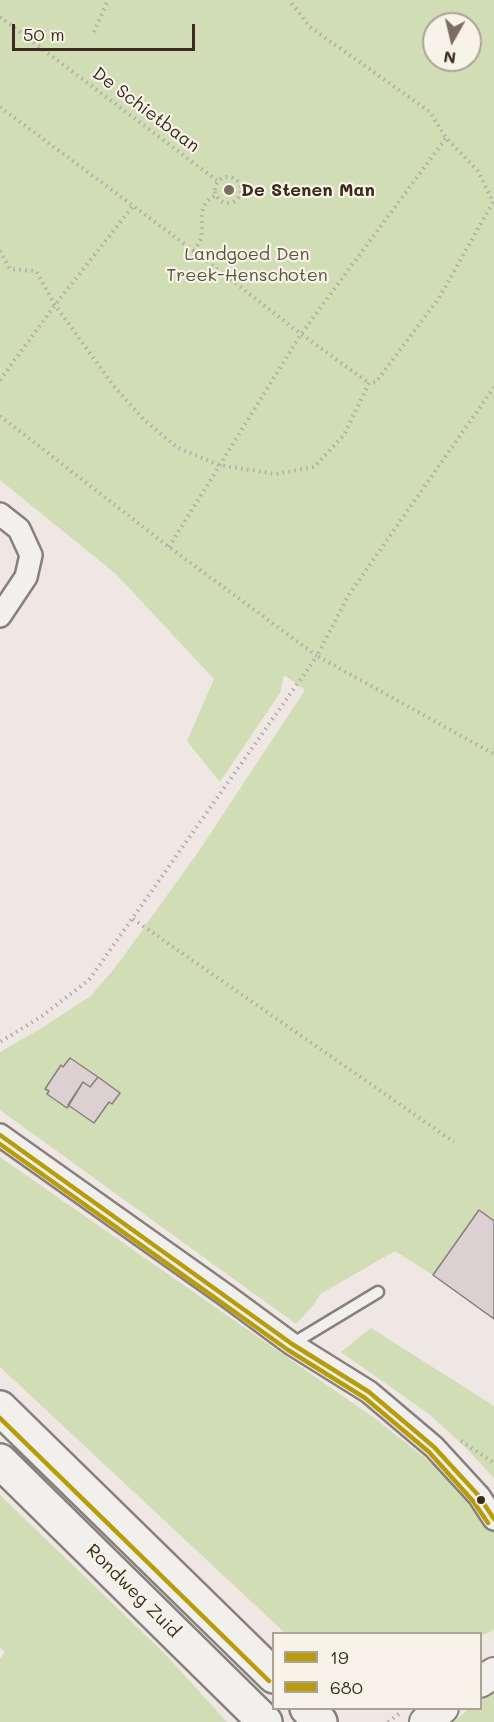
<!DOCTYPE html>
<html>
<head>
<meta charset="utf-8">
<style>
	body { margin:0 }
	#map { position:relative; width:494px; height:1722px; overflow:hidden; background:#efe7e4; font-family:Mali,sans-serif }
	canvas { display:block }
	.legend { position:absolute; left:272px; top:1632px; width:210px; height:78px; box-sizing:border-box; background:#f7f3e8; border:2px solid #aca397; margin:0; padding:8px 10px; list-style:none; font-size:18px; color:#3b2a1e }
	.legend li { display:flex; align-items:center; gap:12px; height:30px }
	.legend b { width:30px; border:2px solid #aca397 }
	.north { position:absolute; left:422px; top:12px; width:60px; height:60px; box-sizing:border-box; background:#f7f3e8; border:2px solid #aca397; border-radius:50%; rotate:188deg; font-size:16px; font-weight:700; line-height:24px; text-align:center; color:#3b2a1e }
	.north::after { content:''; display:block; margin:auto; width:21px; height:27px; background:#7a6c63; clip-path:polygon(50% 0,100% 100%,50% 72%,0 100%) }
	.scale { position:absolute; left:12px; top:24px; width:183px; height:27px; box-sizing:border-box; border:3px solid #3b2a1e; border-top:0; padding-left:8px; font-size:18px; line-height:21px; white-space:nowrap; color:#3b2a1e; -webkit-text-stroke:4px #f7f3e8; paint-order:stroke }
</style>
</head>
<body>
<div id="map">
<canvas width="494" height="1722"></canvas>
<ul class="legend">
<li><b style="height:8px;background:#b89c0a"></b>19</li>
<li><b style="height:8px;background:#b89c0a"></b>680</li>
</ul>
<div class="north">N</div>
<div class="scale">50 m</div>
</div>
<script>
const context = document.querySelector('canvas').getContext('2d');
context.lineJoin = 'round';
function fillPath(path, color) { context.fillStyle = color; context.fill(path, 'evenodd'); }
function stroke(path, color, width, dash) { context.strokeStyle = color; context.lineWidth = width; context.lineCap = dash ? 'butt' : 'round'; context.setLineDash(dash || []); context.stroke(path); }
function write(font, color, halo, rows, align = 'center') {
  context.font = font + ' Mali,sans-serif'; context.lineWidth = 4.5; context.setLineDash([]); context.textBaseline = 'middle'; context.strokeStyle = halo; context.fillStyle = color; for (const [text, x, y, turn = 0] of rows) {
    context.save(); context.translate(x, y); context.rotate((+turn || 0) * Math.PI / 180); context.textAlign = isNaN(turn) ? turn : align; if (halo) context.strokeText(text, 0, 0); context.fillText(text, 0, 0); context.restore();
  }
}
fillPath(new Path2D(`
	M 0,0 L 494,0 L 494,1221 L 479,1211 L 433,1275 L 395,1251 L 320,1294 L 315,1303 L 296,1324 L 0,1110 L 0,1052 L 40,1029 L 91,996 L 118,964 L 201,848 L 305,690 L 284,675 L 280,693 L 220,782 L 187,741 L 214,679 L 116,574 L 0,480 ZM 434,24 L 470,24 L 470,60 L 434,60 Z
	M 0,1157 L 377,1420 C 418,1453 466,1486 494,1532 L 494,1630 L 481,1636 L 480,1634 L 285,1633 L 0,1367 Z
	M 371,1328 L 494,1406 L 494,1478 L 464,1446 L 429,1414 L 341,1352 Z
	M 0,1495 L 165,1654 L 227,1722 L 0,1722 L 0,1659 L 5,1652 L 0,1648 Z
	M 494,1691 L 494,1722 L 453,1722 L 469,1709 L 480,1708 L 481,1701 Z`), '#d1ddb4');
const building = new Path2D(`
	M 70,1058 L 98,1077 L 90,1087 L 83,1082 L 67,1108 L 47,1094 L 49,1091 L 45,1089 L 61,1065 L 63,1067 Z
	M 98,1077 L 120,1093 L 112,1104 L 109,1102 L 94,1123 L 68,1105 L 83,1082 L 90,1087 Z
	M 479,1210 L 494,1221 L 494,1319 L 433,1275 Z`);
fillPath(building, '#ddd0d2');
stroke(building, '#87807c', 1.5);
const lane = new Path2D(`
	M 292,1344 L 378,1292`);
const street = new Path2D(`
	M 0,514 L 19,529 L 31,555 L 26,577 L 0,616
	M 0,1135 L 227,1296 L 292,1344 L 369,1392 L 434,1447 L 479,1496 L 494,1519`);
const secondary = new Path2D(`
	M 480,1682 L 494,1673
	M 425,1722 L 443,1708`);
const primary = new Path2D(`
	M 0,1408 L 274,1676
	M 0,1461 L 265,1722
	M 307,1708 L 320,1722`);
stroke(lane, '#87807c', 15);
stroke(street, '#87807c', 26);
stroke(secondary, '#87807c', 34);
stroke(primary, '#87807c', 38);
stroke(new Path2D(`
	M 0,17 L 219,182
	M 94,32 L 108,0
	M 0,107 L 194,251 L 301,334 L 369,383
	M215 190a13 13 0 1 1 26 0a13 13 0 1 1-26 0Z
	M 0,251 L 10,269 L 36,271 L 55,305 L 113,385 L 143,419 L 178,448 L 219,465 L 276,474 L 314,467 L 344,435 L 369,383 L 376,382 L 439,298 L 493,202 L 478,171 L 446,138 L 430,112 L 310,27 L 289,0
	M 194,251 C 196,247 200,242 201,238 C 204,221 196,203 217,195
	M 0,380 L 55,305 L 133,206
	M 494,387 L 348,596 L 317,656 L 494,754
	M 0,416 L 169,547 L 317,656 L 89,980 L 42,1016 L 0,1042
	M 169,547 L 301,334 L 446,138
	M 133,919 L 454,1142
	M 461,1441 L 494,1463
	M 388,1722 L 400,1713`), '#b0aca8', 4, [1.5, 4.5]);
stroke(lane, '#f2f0ec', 10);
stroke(street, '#f2f0ec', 21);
stroke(secondary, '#f2f0ec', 30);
stroke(primary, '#f2f0ec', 33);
stroke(new Path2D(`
	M 0,1135 L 292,1344 L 369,1392 L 434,1447 L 479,1496 L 494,1519`), '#b89c0a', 4.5);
stroke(new Path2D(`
	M 0,1144 L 288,1350 L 365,1398 L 429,1452 L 473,1501 L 488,1523
	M 0,1418 L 269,1681`), '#b89c0a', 4.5);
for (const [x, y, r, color] of [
	[229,190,6,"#7a6c63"],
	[481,1500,5,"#3b2a1e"]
]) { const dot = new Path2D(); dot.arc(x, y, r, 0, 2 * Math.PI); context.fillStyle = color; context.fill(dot); stroke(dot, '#f7f3e8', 2); }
write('18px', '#3b2a1e', '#f7f3e8', [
	["De Schietbaan",146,110,37],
	["Rondweg Zuid",133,1591,45]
]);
write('bold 18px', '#3b2a1e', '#f7f3e8', [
	["De Stenen Man",241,190]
], 'left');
write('18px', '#5a553a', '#f7f3e8', [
	["Landgoed Den",247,254],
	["Treek-Henschoten",247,275]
]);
</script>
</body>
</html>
